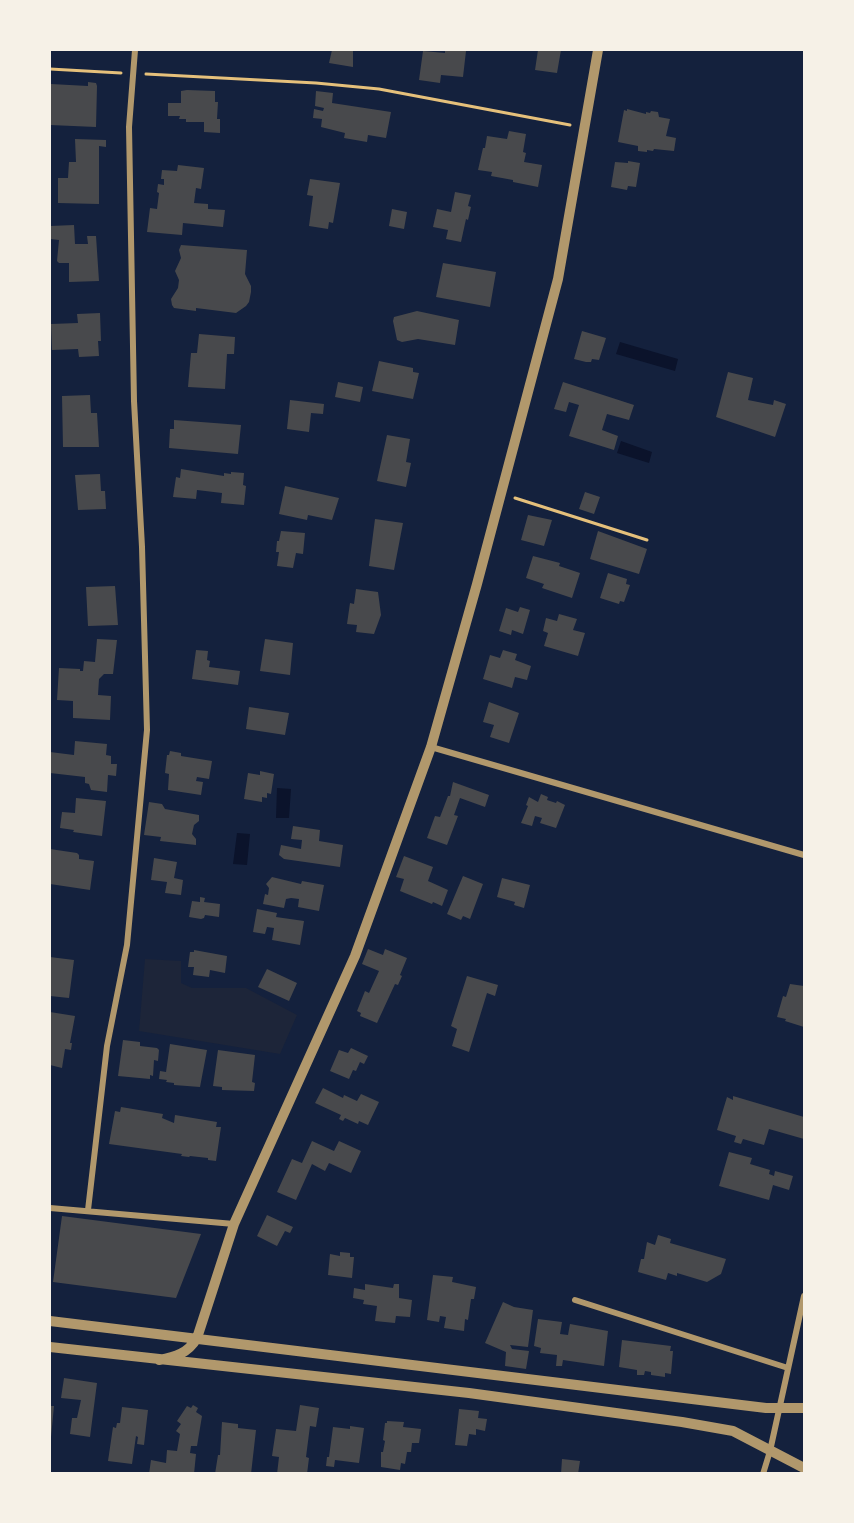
<!DOCTYPE html>
<html>
<head>
<meta charset="utf-8">
<style>
	body { margin:0 }
	#map { position:relative; width:854px; height:1523px; overflow:hidden; background:#14213d; font-family:"PT Serif",serif }
	canvas { display:block }
	.frame { position:absolute; inset:0; border:51px solid #f6f1e7; pointer-events:none }
</style>
</head>
<body>
<div id="map">
<canvas width="854" height="1523"></canvas>
<div class="frame"></div>
</div>
<script>
const context = document.querySelector('canvas').getContext('2d');
context.lineJoin = 'round';
function fillPath(path, color) { context.fillStyle = color; context.fill(path, 'evenodd'); }
function stroke(path, color, width, dash) { context.strokeStyle = color; context.lineWidth = width; context.lineCap = dash ? 'butt' : 'round'; context.setLineDash(dash || []); context.stroke(path); }
fillPath(new Path2D(`
	M 145,959 L 181,961 L 181,983 L 192,988 L 246,988 L 297,1015 L 280,1054 L 139,1031 Z`), '#1d2539');
fillPath(new Path2D(`
	M 620,342 L 678,359 L 675,371 L 616,354 Z
	M 621,441 L 652,452 L 649,463 L 617,453 Z
	M 277,788 L 291,789 L 289,818 L 276,818 Z
	M 237,833 L 250,834 L 247,865 L 233,864 Z`), '#0b132b');
fillPath(new Path2D(`
	M 332,50 L 353,50 L 353,67 L 329,63 Z
	M 445,50 L 466,51 L 463,77 L 441,75 L 440,83 L 419,80 L 423,51 L 445,53 Z
	M 538,50 L 561,50 L 557,73 L 535,70 Z
	M 88,82 L 96,83 L 97,86 L 96,127 L 50,125 L 51,84 L 88,86 Z
	M 187,90 L 215,91 L 215,102 L 218,102 L 217,119 L 220,119 L 220,133 L 204,132 L 204,122 L 186,122 L 186,119 L 179,119 L 180,116 L 168,116 L 168,103 L 181,103 L 181,91 Z
	M 316,91 L 333,93 L 332,103 L 391,112 L 386,138 L 368,135 L 367,142 L 344,138 L 345,133 L 321,127 L 322,119 L 313,118 L 314,109 L 323,111 L 324,108 L 315,106 Z
	M 627,109 L 646,114 L 646,112 L 650,113 L 651,111 L 658,112 L 659,117 L 670,119 L 666,136 L 676,138 L 674,151 L 654,149 L 653,151 L 647,150 L 647,152 L 638,151 L 638,146 L 618,142 L 624,110 L 627,111 Z
	M 509,131 L 526,134 L 523,152 L 526,153 L 524,162 L 542,165 L 538,187 L 513,182 L 513,180 L 491,176 L 492,172 L 478,170 L 483,148 L 485,148 L 487,136 L 507,139 Z
	M 75,139 L 106,140 L 106,147 L 99,146 L 99,204 L 58,203 L 58,178 L 68,178 L 69,162 L 76,162 Z
	M 628,161 L 640,163 L 636,187 L 628,186 L 627,190 L 611,187 L 615,162 L 628,163 Z
	M 178,165 L 204,168 L 201,189 L 196,188 L 194,203 L 208,204 L 208,209 L 225,210 L 223,227 L 183,223 L 182,235 L 147,232 L 150,208 L 157,209 L 159,193 L 157,192 L 158,184 L 164,185 L 164,179 L 161,179 L 162,170 L 177,171 Z
	M 310,179 L 340,183 L 333,223 L 329,222 L 328,229 L 309,226 L 313,196 L 307,195 Z
	M 455,192 L 471,195 L 468,206 L 471,207 L 468,220 L 466,219 L 461,242 L 446,239 L 448,230 L 433,227 L 437,209 L 451,212 Z
	M 392,209 L 407,212 L 404,229 L 389,226 Z
	M 74,225 L 75,244 L 88,244 L 87,236 L 96,236 L 99,281 L 69,282 L 69,263 L 59,263 L 57,261 L 59,240 L 50,239 L 50,226 Z
	M 181,245 L 247,250 L 245,274 L 251,286 L 251,292 L 249,302 L 246,306 L 236,313 L 196,308 L 196,311 L 174,308 L 172,305 L 171,299 L 178,288 L 179,280 L 175,271 L 181,258 L 179,250 Z
	M 443,263 L 496,272 L 490,307 L 436,297 Z
	M 417,311 L 459,320 L 455,345 L 418,339 L 402,342 L 397,340 L 393,321 L 394,317 Z
	M 100,313 L 101,341 L 98,341 L 99,356 L 79,357 L 78,349 L 52,350 L 51,324 L 78,323 L 77,314 Z
	M 582,331 L 606,338 L 599,360 L 592,359 L 591,362 L 586,362 L 574,359 Z
	M 199,334 L 235,337 L 234,354 L 227,354 L 225,389 L 188,387 L 191,353 L 197,353 Z
	M 379,361 L 413,368 L 413,372 L 419,373 L 413,399 L 372,391 Z
	M 728,372 L 753,378 L 748,400 L 773,405 L 774,400 L 786,404 L 775,437 L 716,417 Z
	M 338,382 L 363,387 L 360,402 L 335,397 Z
	M 563,382 L 634,405 L 629,420 L 607,414 L 602,430 L 618,436 L 614,450 L 569,436 L 579,405 L 569,402 L 566,412 L 554,409 Z
	M 90,395 L 91,413 L 97,413 L 99,447 L 63,447 L 62,396 Z
	M 290,400 L 324,404 L 323,414 L 311,413 L 309,432 L 287,429 Z
	M 174,420 L 241,425 L 238,454 L 169,448 L 170,429 L 174,429 Z
	M 387,435 L 410,439 L 406,462 L 411,463 L 406,487 L 377,481 Z
	M 181,469 L 224,476 L 224,473 L 231,474 L 231,472 L 244,473 L 243,485 L 246,486 L 244,505 L 221,503 L 222,493 L 197,490 L 196,499 L 173,497 L 176,477 L 180,478 Z
	M 100,474 L 101,491 L 105,491 L 106,509 L 78,510 L 75,475 Z
	M 285,486 L 339,498 L 332,520 L 308,515 L 307,520 L 279,514 Z
	M 585,492 L 600,497 L 594,514 L 579,509 Z
	M 528,515 L 552,520 L 544,546 L 521,540 Z
	M 375,519 L 403,523 L 394,570 L 369,566 Z
	M 281,531 L 305,533 L 303,554 L 296,553 L 293,568 L 277,566 L 279,552 L 276,552 L 277,541 L 279,541 Z
	M 598,531 L 647,549 L 639,574 L 590,559 Z
	M 533,556 L 560,563 L 559,566 L 580,573 L 572,598 L 542,588 L 544,584 L 526,578 Z
	M 608,573 L 627,579 L 626,584 L 630,585 L 624,602 L 620,601 L 619,604 L 600,598 Z
	M 115,586 L 118,625 L 88,626 L 86,587 Z
	M 356,589 L 378,592 L 381,615 L 374,634 L 356,632 L 357,625 L 347,624 L 350,603 L 354,604 Z
	M 520,607 L 530,610 L 523,634 L 512,630 L 511,635 L 499,631 L 506,608 L 518,612 Z
	M 559,614 L 577,619 L 573,630 L 585,633 L 578,656 L 544,646 L 548,633 L 543,631 L 546,618 L 557,621 Z
	M 97,639 L 117,640 L 113,674 L 104,674 L 99,679 L 98,695 L 111,696 L 110,720 L 73,718 L 73,701 L 57,700 L 59,668 L 80,669 L 80,671 L 83,671 L 84,661 L 95,662 Z
	M 265,639 L 293,643 L 290,675 L 260,671 Z
	M 196,650 L 208,651 L 207,660 L 210,661 L 209,667 L 240,671 L 238,685 L 192,679 Z
	M 503,650 L 517,654 L 515,660 L 531,666 L 527,680 L 515,677 L 512,688 L 483,679 L 490,655 L 500,658 Z
	M 489,702 L 519,713 L 509,743 L 490,737 L 494,725 L 483,722 Z
	M 249,707 L 289,713 L 285,735 L 246,729 Z
	M 75,741 L 107,744 L 106,755 L 111,756 L 111,764 L 117,764 L 116,776 L 108,775 L 107,792 L 91,790 L 89,784 L 85,783 L 85,777 L 50,773 L 50,752 L 74,755 Z
	M 170,751 L 181,753 L 181,756 L 212,761 L 209,779 L 197,777 L 196,781 L 203,782 L 201,795 L 168,790 L 169,774 L 165,773 L 167,755 L 169,755 Z
	M 260,771 L 274,774 L 271,794 L 267,793 L 267,798 L 262,797 L 262,802 L 244,799 L 248,773 L 260,775 Z
	M 453,782 L 489,795 L 485,807 L 460,798 L 454,815 L 458,816 L 447,845 L 427,838 L 435,816 L 440,817 L 448,796 L 450,796 Z
	M 541,794 L 548,797 L 547,800 L 556,803 L 557,801 L 565,805 L 556,828 L 540,823 L 542,818 L 535,816 L 532,826 L 521,823 L 528,806 L 526,805 L 529,797 L 538,802 Z
	M 76,798 L 106,801 L 102,836 L 73,832 L 74,830 L 60,828 L 62,812 L 75,813 Z
	M 149,802 L 162,804 L 165,809 L 199,815 L 199,821 L 194,825 L 192,834 L 196,839 L 196,845 L 160,841 L 161,837 L 144,835 Z
	M 293,826 L 320,830 L 319,841 L 343,845 L 340,867 L 284,859 L 279,855 L 281,845 L 301,849 L 302,840 L 291,839 Z
	M 50,849 L 77,853 L 79,855 L 79,859 L 94,861 L 90,890 L 50,884 Z
	M 404,856 L 433,867 L 428,881 L 448,890 L 442,906 L 433,902 L 432,904 L 400,891 L 404,879 L 396,877 Z
	M 154,858 L 177,862 L 174,878 L 183,880 L 181,895 L 165,893 L 167,882 L 151,880 Z
	M 463,876 L 483,884 L 470,919 L 463,916 L 461,920 L 447,914 Z
	M 272,877 L 301,884 L 302,881 L 324,885 L 319,911 L 298,907 L 299,899 L 291,898 L 286,899 L 284,908 L 263,904 L 265,894 L 268,895 L 269,888 L 266,884 Z
	M 502,878 L 530,885 L 524,908 L 514,905 L 515,902 L 497,897 Z
	M 200,897 L 205,898 L 204,902 L 220,904 L 219,917 L 205,915 L 204,918 L 201,919 L 189,917 L 192,901 L 200,902 Z
	M 257,909 L 277,913 L 276,917 L 304,921 L 300,945 L 272,940 L 274,928 L 267,927 L 265,934 L 253,932 Z
	M 368,949 L 383,955 L 385,949 L 407,958 L 400,975 L 402,976 L 398,985 L 395,984 L 377,1023 L 360,1016 L 361,1013 L 357,1011 L 365,991 L 369,993 L 379,971 L 362,964 Z
	M 194,950 L 227,956 L 225,973 L 210,970 L 209,977 L 193,975 L 194,967 L 188,967 L 190,952 L 194,952 Z
	M 50,957 L 74,960 L 69,998 L 50,996 Z
	M 267,969 L 297,983 L 289,1001 L 258,987 Z
	M 467,976 L 498,985 L 495,996 L 487,993 L 469,1052 L 452,1046 L 457,1029 L 451,1026 Z
	M 790,984 L 804,986 L 804,1027 L 785,1021 L 786,1019 L 777,1017 L 783,996 L 786,997 Z
	M 50,1012 L 75,1016 L 70,1043 L 72,1043 L 71,1050 L 65,1049 L 62,1068 L 50,1065 Z
	M 123,1040 L 140,1042 L 140,1046 L 157,1048 L 159,1050 L 158,1061 L 154,1060 L 153,1076 L 150,1075 L 150,1079 L 118,1076 Z
	M 170,1044 L 207,1050 L 200,1087 L 174,1085 L 174,1083 L 166,1082 L 167,1080 L 159,1079 L 160,1071 L 166,1072 Z
	M 351,1048 L 368,1056 L 364,1064 L 360,1062 L 356,1071 L 353,1070 L 349,1079 L 330,1071 L 339,1050 L 348,1053 Z
	M 218,1050 L 255,1055 L 252,1082 L 255,1083 L 254,1091 L 222,1090 L 222,1087 L 213,1086 Z
	M 323,1088 L 343,1098 L 344,1095 L 357,1101 L 361,1094 L 379,1102 L 368,1125 L 359,1121 L 358,1124 L 345,1118 L 343,1121 L 339,1119 L 341,1115 L 315,1103 Z
	M 733,1096 L 804,1117 L 804,1139 L 769,1129 L 764,1145 L 743,1139 L 741,1144 L 734,1142 L 736,1136 L 717,1130 L 727,1097 L 733,1100 Z
	M 121,1107 L 163,1114 L 162,1118 L 174,1123 L 175,1115 L 217,1122 L 216,1127 L 221,1127 L 216,1161 L 208,1160 L 208,1158 L 190,1156 L 189,1157 L 181,1156 L 182,1154 L 109,1144 L 115,1111 L 120,1112 Z
	M 312,1141 L 334,1151 L 339,1141 L 361,1151 L 351,1173 L 329,1163 L 325,1171 L 312,1164 L 296,1200 L 277,1192 L 292,1159 L 302,1163 Z
	M 729,1152 L 752,1158 L 750,1164 L 770,1170 L 769,1174 L 774,1176 L 775,1171 L 793,1176 L 789,1190 L 773,1185 L 769,1200 L 719,1186 Z
	M 267,1215 L 293,1227 L 290,1233 L 285,1231 L 277,1246 L 257,1236 Z
	M 62,1216 L 201,1234 L 176,1298 L 53,1282 Z
	M 658,1235 L 671,1239 L 670,1243 L 726,1259 L 721,1274 L 707,1282 L 677,1273 L 677,1276 L 668,1273 L 666,1280 L 638,1272 L 641,1259 L 644,1259 L 647,1242 L 655,1245 Z
	M 340,1252 L 350,1253 L 350,1257 L 354,1257 L 352,1278 L 328,1275 L 330,1254 L 340,1256 Z
	M 433,1275 L 453,1277 L 452,1282 L 476,1287 L 474,1299 L 471,1299 L 468,1320 L 465,1319 L 464,1331 L 444,1328 L 446,1317 L 440,1316 L 439,1322 L 427,1320 Z
	M 365,1284 L 393,1288 L 394,1284 L 399,1284 L 399,1298 L 412,1300 L 410,1317 L 396,1316 L 395,1323 L 375,1321 L 377,1306 L 363,1304 L 364,1300 L 353,1298 L 354,1288 L 365,1290 Z
	M 503,1302 L 514,1307 L 533,1310 L 528,1347 L 510,1345 L 512,1349 L 529,1351 L 526,1369 L 505,1366 L 506,1352 L 485,1343 Z
	M 538,1319 L 562,1322 L 560,1334 L 568,1335 L 570,1324 L 608,1331 L 604,1366 L 563,1360 L 562,1366 L 556,1366 L 557,1355 L 540,1353 L 541,1348 L 534,1346 Z
	M 622,1340 L 671,1346 L 670,1351 L 673,1351 L 671,1374 L 665,1373 L 665,1377 L 651,1375 L 651,1372 L 645,1371 L 644,1375 L 637,1375 L 637,1370 L 619,1367 Z
	M 64,1378 L 97,1383 L 90,1437 L 70,1434 L 72,1418 L 77,1418 L 81,1400 L 61,1398 Z
	M 193,1405 L 198,1408 L 196,1412 L 202,1416 L 197,1446 L 191,1446 L 190,1453 L 196,1454 L 194,1474 L 149,1474 L 151,1460 L 166,1463 L 167,1450 L 177,1451 L 180,1434 L 176,1431 L 181,1424 L 177,1421 L 187,1406 L 191,1408 Z
	M 300,1405 L 319,1408 L 316,1427 L 310,1426 L 306,1457 L 309,1458 L 307,1474 L 277,1474 L 279,1457 L 272,1456 L 276,1429 L 296,1431 Z
	M 50,1406 L 54,1406 L 51,1437 L 50,1437 Z
	M 122,1407 L 148,1410 L 144,1445 L 137,1444 L 138,1437 L 136,1436 L 132,1464 L 108,1461 L 113,1427 L 116,1428 L 117,1423 L 120,1423 Z
	M 459,1409 L 479,1411 L 478,1418 L 487,1419 L 485,1431 L 476,1429 L 476,1435 L 469,1434 L 467,1446 L 455,1445 Z
	M 387,1421 L 404,1422 L 403,1427 L 421,1429 L 419,1443 L 412,1443 L 411,1452 L 407,1452 L 405,1464 L 401,1463 L 400,1470 L 381,1467 L 381,1452 L 383,1452 L 385,1441 L 383,1440 L 385,1423 L 387,1423 Z
	M 222,1422 L 238,1424 L 238,1428 L 256,1430 L 251,1474 L 215,1474 L 218,1455 L 220,1455 Z
	M 350,1426 L 364,1428 L 359,1463 L 335,1460 L 334,1467 L 326,1466 L 327,1457 L 329,1457 L 333,1427 L 350,1429 Z
	M 562,1459 L 580,1461 L 578,1474 L 561,1474 Z`), '#48494c');
stroke(new Path2D(`
	M 50,69 L 121,73
	M 146,74 L 316,83 L 379,89 L 570,125
	M 515,498 L 647,540`), '#e5c07b', 3);
stroke(new Path2D(`
	M 431,747 L 804,855
	M 50,1208 L 234,1224
	M 88,1210 L 107,1046 L 127,945 L 147,730 L 142,547 L 134,401 L 129,127 L 135,50
	M 575,1300 L 788,1368
	M 763,1474 L 770,1451 L 804,1296`), '#b1986c', 6);
stroke(new Path2D(`
	M 50,1321 L 766,1408 L 804,1408
	M 50,1347 L 469,1393 L 682,1422 L 733,1431 L 804,1468
	M 159,1360 C 176,1357 188,1353 197,1338 L 234,1224 L 355,956 L 431,747 L 477,584 L 558,279 L 598,50`), '#b1986c', 10);
</script>
</body>
</html>
